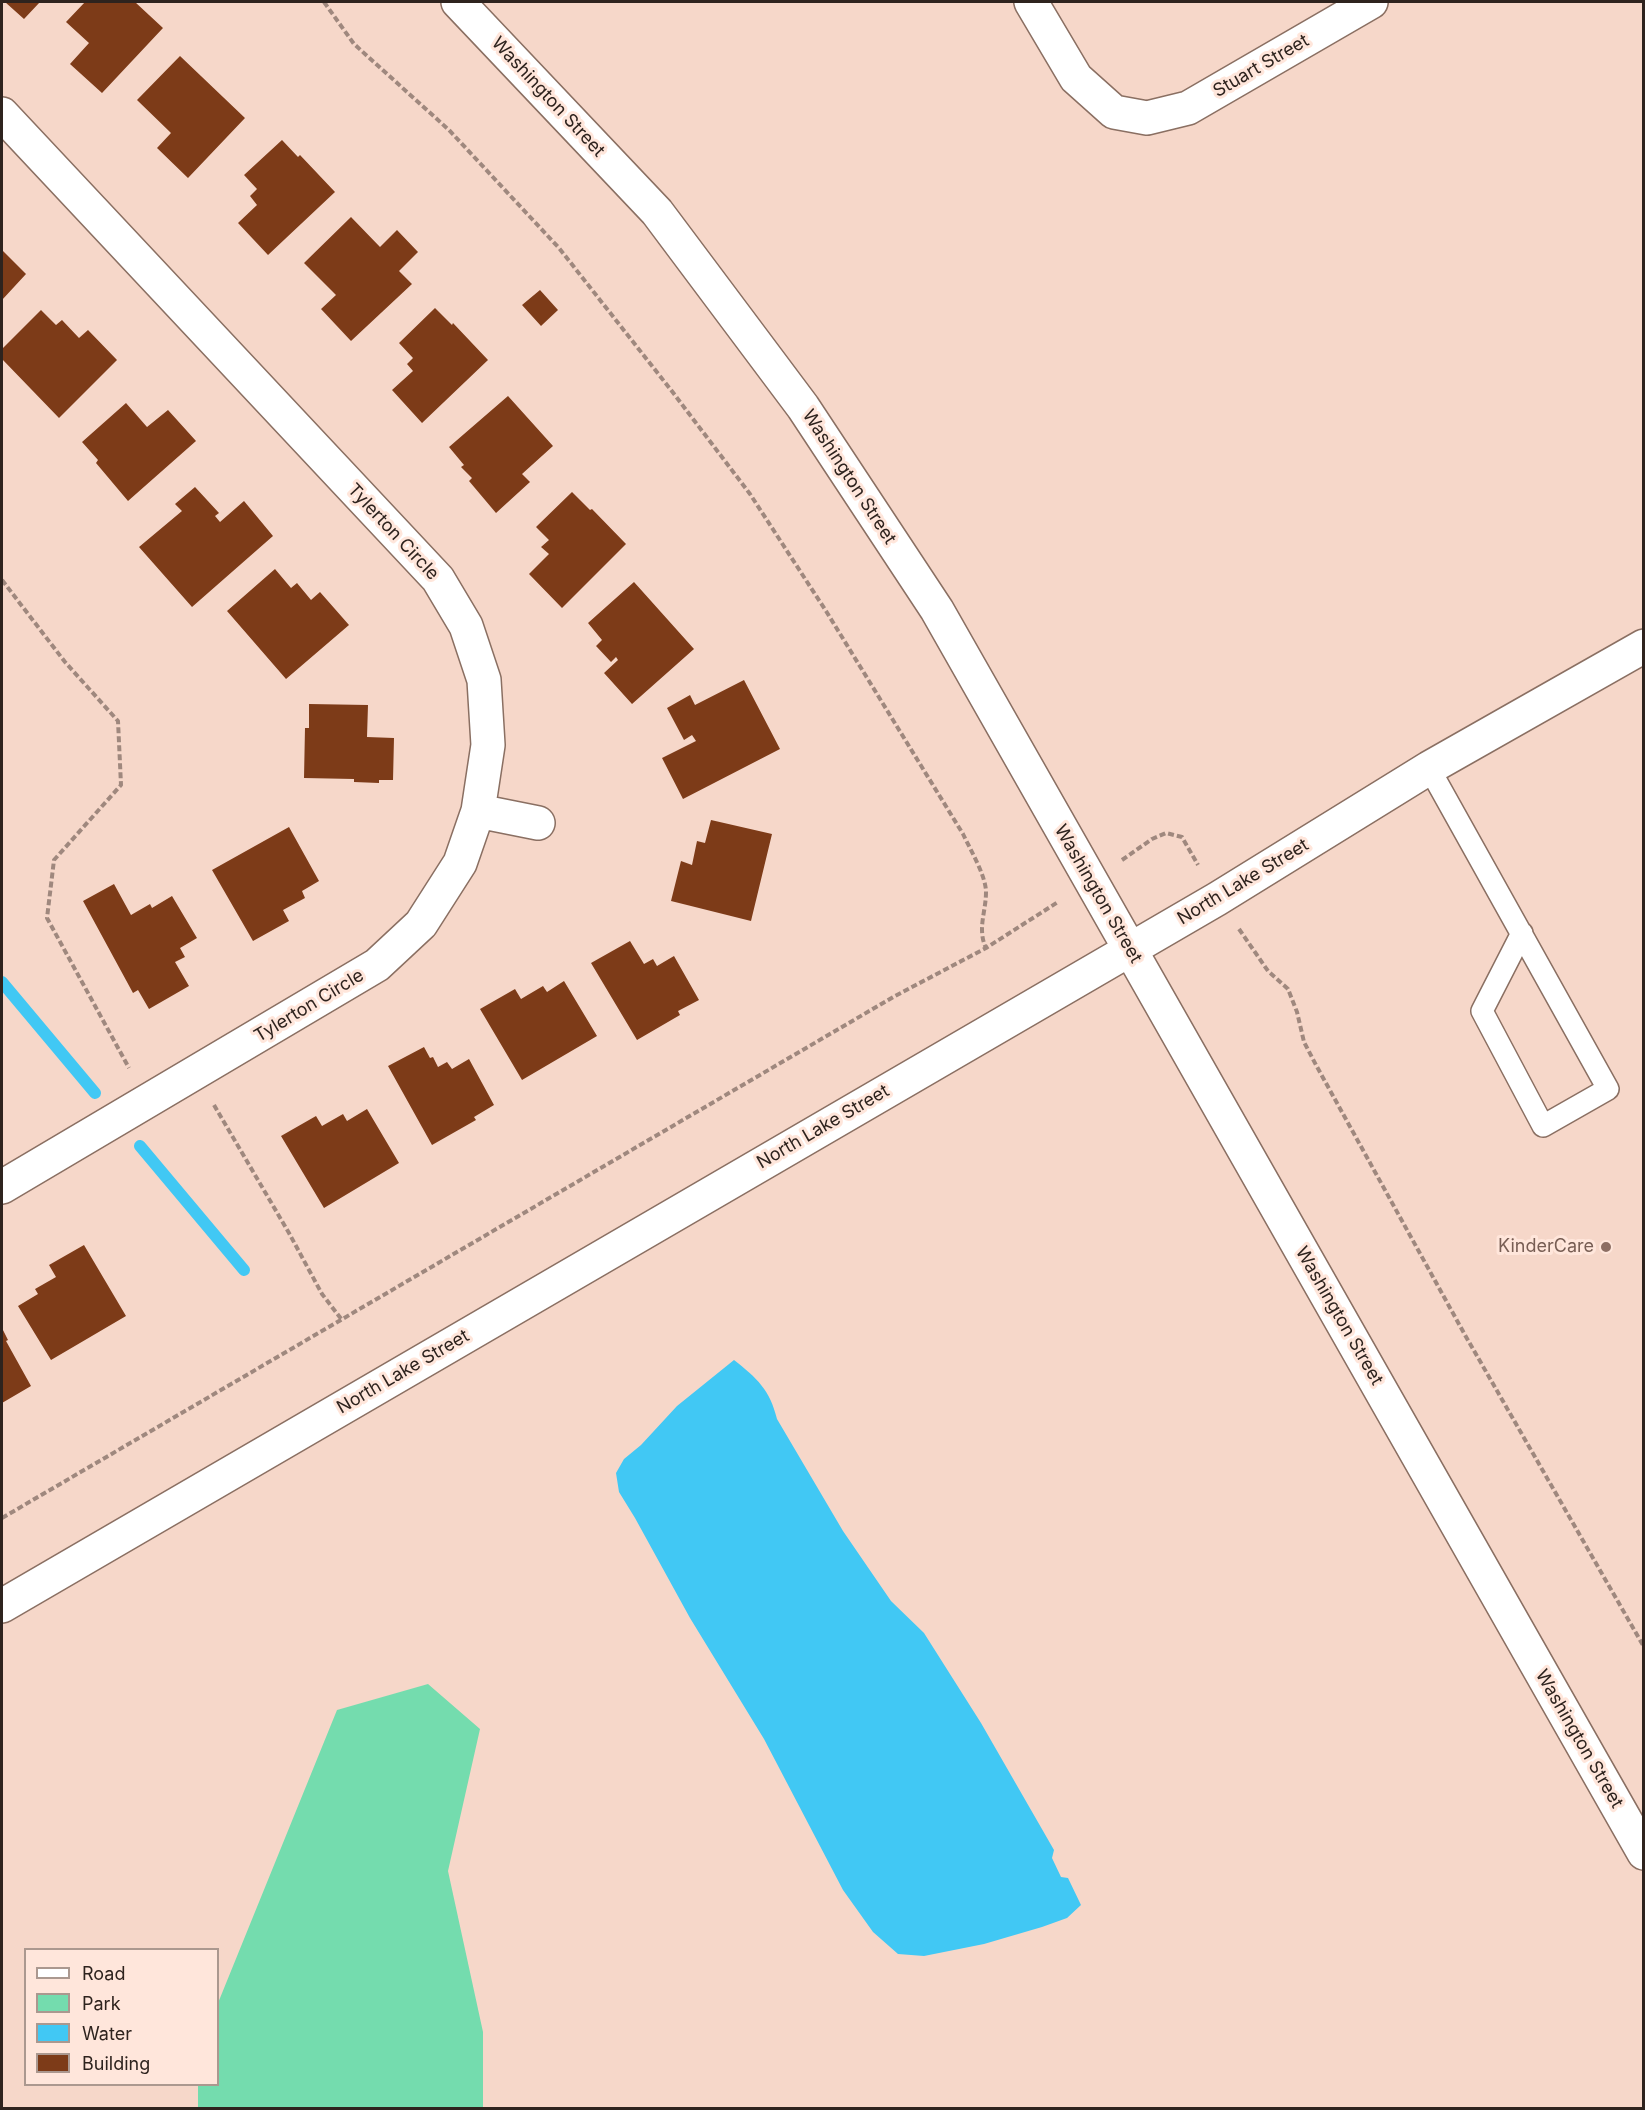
<!DOCTYPE html>
<html>
<head>
<meta charset="utf-8">
<style>
	body { margin:0 }
	#map { position:relative; width:1645px; height:2110px; overflow:hidden; background:#f6d7c9; font-family:Inter,sans-serif }
	canvas { display:block }
	.frame { position:absolute; inset:0; border:3px solid #2e231e; pointer-events:none }
	.legend { position:absolute; left:24px; top:1948px; width:195px; height:138px; box-sizing:border-box; background:#ffe6db; border:2px solid #ab988f; margin:0; padding:8px 10px; list-style:none; font-size:18px; color:#2e231e }
	.legend li { display:flex; align-items:center; gap:12px; height:30px }
	.legend b { width:30px; border:2px solid #ab988f }
</style>
</head>
<body>
<div id="map">
<canvas width="1645" height="2110"></canvas>
<div class="frame"></div>
<ul class="legend">
<li><b style="height:8px;background:#fff"></b>Road</li>
<li><b style="height:16px;background:#74dcae"></b>Park</li>
<li><b style="height:16px;background:#41c8f4"></b>Water</li>
<li><b style="height:16px;background:#7d3b18"></b>Building</li>
</ul>
</div>
<script>
const context = document.querySelector('canvas').getContext('2d');
context.lineJoin = 'round';
function fillPath(path, color) { context.fillStyle = color; context.fill(path, 'evenodd'); }
function stroke(path, color, width, dash) { context.strokeStyle = color; context.lineWidth = width; context.lineCap = dash ? 'butt' : 'round'; context.setLineDash(dash || []); context.stroke(path); }
function write(font, color, halo, rows, align = 'center') {
  context.font = font + ' Inter,sans-serif'; context.lineWidth = 6; context.setLineDash([]); context.textBaseline = 'middle'; context.strokeStyle = halo; context.fillStyle = color; for (const [text, x, y, turn = 0] of rows) {
    context.save(); context.translate(x, y); context.rotate((+turn || 0) * Math.PI / 180); context.textAlign = isNaN(turn) ? turn : align; if (halo) context.strokeText(text, 0, 0); context.fillText(text, 0, 0); context.restore();
  }
}
fillPath(new Path2D(`
	M 428,1684 L 480,1729 L 448,1871 L 483,2032 L 483,2108 L 198,2108 L 198,2085 L 218,2084 L 218,2003 L 337,1710 Z`), '#74dcae');
fillPath(new Path2D(`
	M 734,1360 C 757,1378 770,1390 777,1419 L 843,1531 L 891,1601 L 924,1633 L 981,1723 L 1054,1850 L 1052,1858 L 1061,1877 L 1068,1878 L 1081,1905 L 1067,1918 L 1042,1927 L 984,1944 L 924,1956 L 898,1954 L 873,1932 L 843,1890 L 764,1739 L 690,1618 L 635,1518 L 619,1492 L 616,1473 L 624,1459 L 641,1445 L 677,1406 Z`), '#41c8f4');
stroke(new Path2D(`
	M 2,982 L 95,1093
	M 140,1146 L 244,1270`), '#41c8f4', 12);
fillPath(new Path2D(`
	M 5,2 L 40,2 L 24,19 Z
	M 85,2 L 135,2 L 163,28 L 102,93 L 70,64 L 89,43 L 66,22 Z
	M 180,56 L 245,118 L 188,178 L 157,148 L 171,133 L 137,100 Z
	M 282,140 L 298,157 L 300,155 L 335,192 L 268,255 L 238,223 L 257,205 L 250,196 L 257,189 L 244,175 Z
	M 351,217 L 380,247 L 397,230 L 418,252 L 399,271 L 412,284 L 351,341 L 321,309 L 336,295 L 304,263 Z
	M 2,250 L 26,274 L 2,300 Z
	M 540,290 L 558,310 L 541,326 L 522,305 Z
	M 435,308 L 452,325 L 453,323 L 488,360 L 422,423 L 392,390 L 413,371 L 407,364 L 413,358 L 399,343 Z
	M 41,310 L 56,325 L 62,320 L 79,338 L 88,330 L 117,360 L 59,418 L 2,359 L 2,349 Z
	M 508,396 L 553,446 L 522,474 L 530,482 L 496,513 L 469,481 L 472,478 L 461,467 L 464,465 L 449,447 Z
	M 126,403 L 147,427 L 168,410 L 196,441 L 128,501 L 96,463 L 98,460 L 82,442 Z
	M 195,487 L 219,513 L 215,516 L 220,522 L 244,501 L 273,536 L 192,607 L 139,547 L 182,511 L 175,504 Z
	M 572,492 L 590,510 L 592,509 L 626,544 L 562,608 L 529,574 L 549,554 L 541,547 L 549,540 L 536,527 Z
	M 275,569 L 291,588 L 297,583 L 311,600 L 320,592 L 349,625 L 286,679 L 227,611 Z
	M 634,582 L 694,649 L 632,704 L 604,673 L 618,660 L 616,657 L 611,662 L 596,646 L 602,640 L 588,623 Z
	M 744,680 L 780,749 L 683,799 L 662,758 L 696,741 L 692,735 L 684,740 L 667,708 L 690,695 L 695,705 Z
	M 309,704 L 368,705 L 367,737 L 394,738 L 393,780 L 379,780 L 379,783 L 354,782 L 354,779 L 304,778 L 305,728 L 309,728 Z
	M 711,820 L 772,834 L 751,921 L 671,901 L 681,861 L 692,865 L 697,841 L 705,843 Z
	M 289,827 L 319,881 L 302,891 L 305,898 L 283,910 L 289,921 L 253,941 L 212,870 Z
	M 114,884 L 131,915 L 150,904 L 152,908 L 172,896 L 197,938 L 180,948 L 185,957 L 175,962 L 189,986 L 149,1009 L 138,990 L 133,993 L 83,901 Z
	M 630,941 L 644,964 L 653,959 L 657,966 L 674,956 L 699,1000 L 678,1011 L 680,1015 L 637,1040 L 591,963 Z
	M 564,981 L 597,1036 L 522,1080 L 480,1009 L 515,989 L 521,999 L 543,986 L 547,992 Z
	M 424,1047 L 430,1058 L 433,1057 L 438,1067 L 447,1062 L 452,1069 L 469,1059 L 494,1105 L 474,1117 L 476,1120 L 432,1145 L 388,1066 Z
	M 367,1109 L 399,1163 L 324,1208 L 281,1136 L 316,1116 L 322,1126 L 343,1114 L 347,1121 Z
	M 84,1245 L 126,1316 L 51,1360 L 18,1306 L 38,1294 L 35,1289 L 56,1277 L 49,1265 Z
	M 2,1328 L 8,1340 L 6,1341 L 31,1386 L 2,1403 Z`), '#7d3b18');
const lane = new Path2D(`
	M 1429,768 L 1608,1089 L 1543,1126 L 1482,1011 L 1522,933`);
const street = new Path2D(`
	M 1031,2 L 1076,78 L 1114,112 L 1147,118 L 1188,108 L 1371,2
	M 2,114 L 438,579 L 466,626 L 484,680 L 488,745 L 478,811 L 460,863 L 421,924 L 377,965 L 2,1187
	M 478,811 L 538,823`);
const secondary = new Path2D(`
	M 458,2 L 657,212 L 803,407 L 937,610 L 1644,1853
	M 2,1606 L 1217,899 L 1429,768 L 1644,646`);
stroke(lane, '#8a6f62', 24);
stroke(street, '#8a6f62', 36);
stroke(secondary, '#8a6f62', 36);
stroke(new Path2D(`
	M 324,2 L 354,44 L 449,130 L 559,248 L 671,390 L 750,494 L 826,611 L 963,834 C 970,849 986,876 986,892 C 986,912 977,929 986,948
	M 2,580 L 65,662 L 118,721 L 121,785 L 54,860 L 47,918 L 129,1068
	M 1122,860 L 1152,839 L 1166,833 L 1182,837 L 1198,865
	M 1239,929 L 1268,971 L 1288,989 L 1297,1012 L 1304,1042 L 1316,1065 L 1465,1335 L 1644,1647
	M 214,1105 L 289,1233 L 322,1294 L 342,1320
	M 2,1518 L 895,996 L 986,948 L 1058,902`), '#9f887e', 4, [6, 3]);
stroke(lane, '#fff', 21);
stroke(street, '#fff', 33);
stroke(secondary, '#fff', 33);
for (const [x, y, r, color] of [
	[1606,1247,6,"#8d6e63"]
]) { const dot = new Path2D(); dot.arc(x, y, r, 0, 2 * Math.PI); context.fillStyle = color; context.fill(dot); stroke(dot, '#ffe6db', 2); }
write('18px', '#2e231e', '#ffe6db', [
	["Stuart Street",1261,66,-30],
	["Washington Street",548,97,47],
	["Washington Street",849,477,57],
	["Tylerton Circle",393,532,47],
	["North Lake Street",1243,882,-31],
	["Washington Street",1098,894,60],
	["Tylerton Circle",309,1006,-31],
	["North Lake Street",823,1127,-30],
	["Washington Street",1339,1316,60],
	["North Lake Street",403,1372,-30],
	["Washington Street",1579,1739,60]
]);
write('18px', '#785e54', '#ffe6db', [
	["KinderCare",1594,1247]
], 'right');
</script>
</body>
</html>
